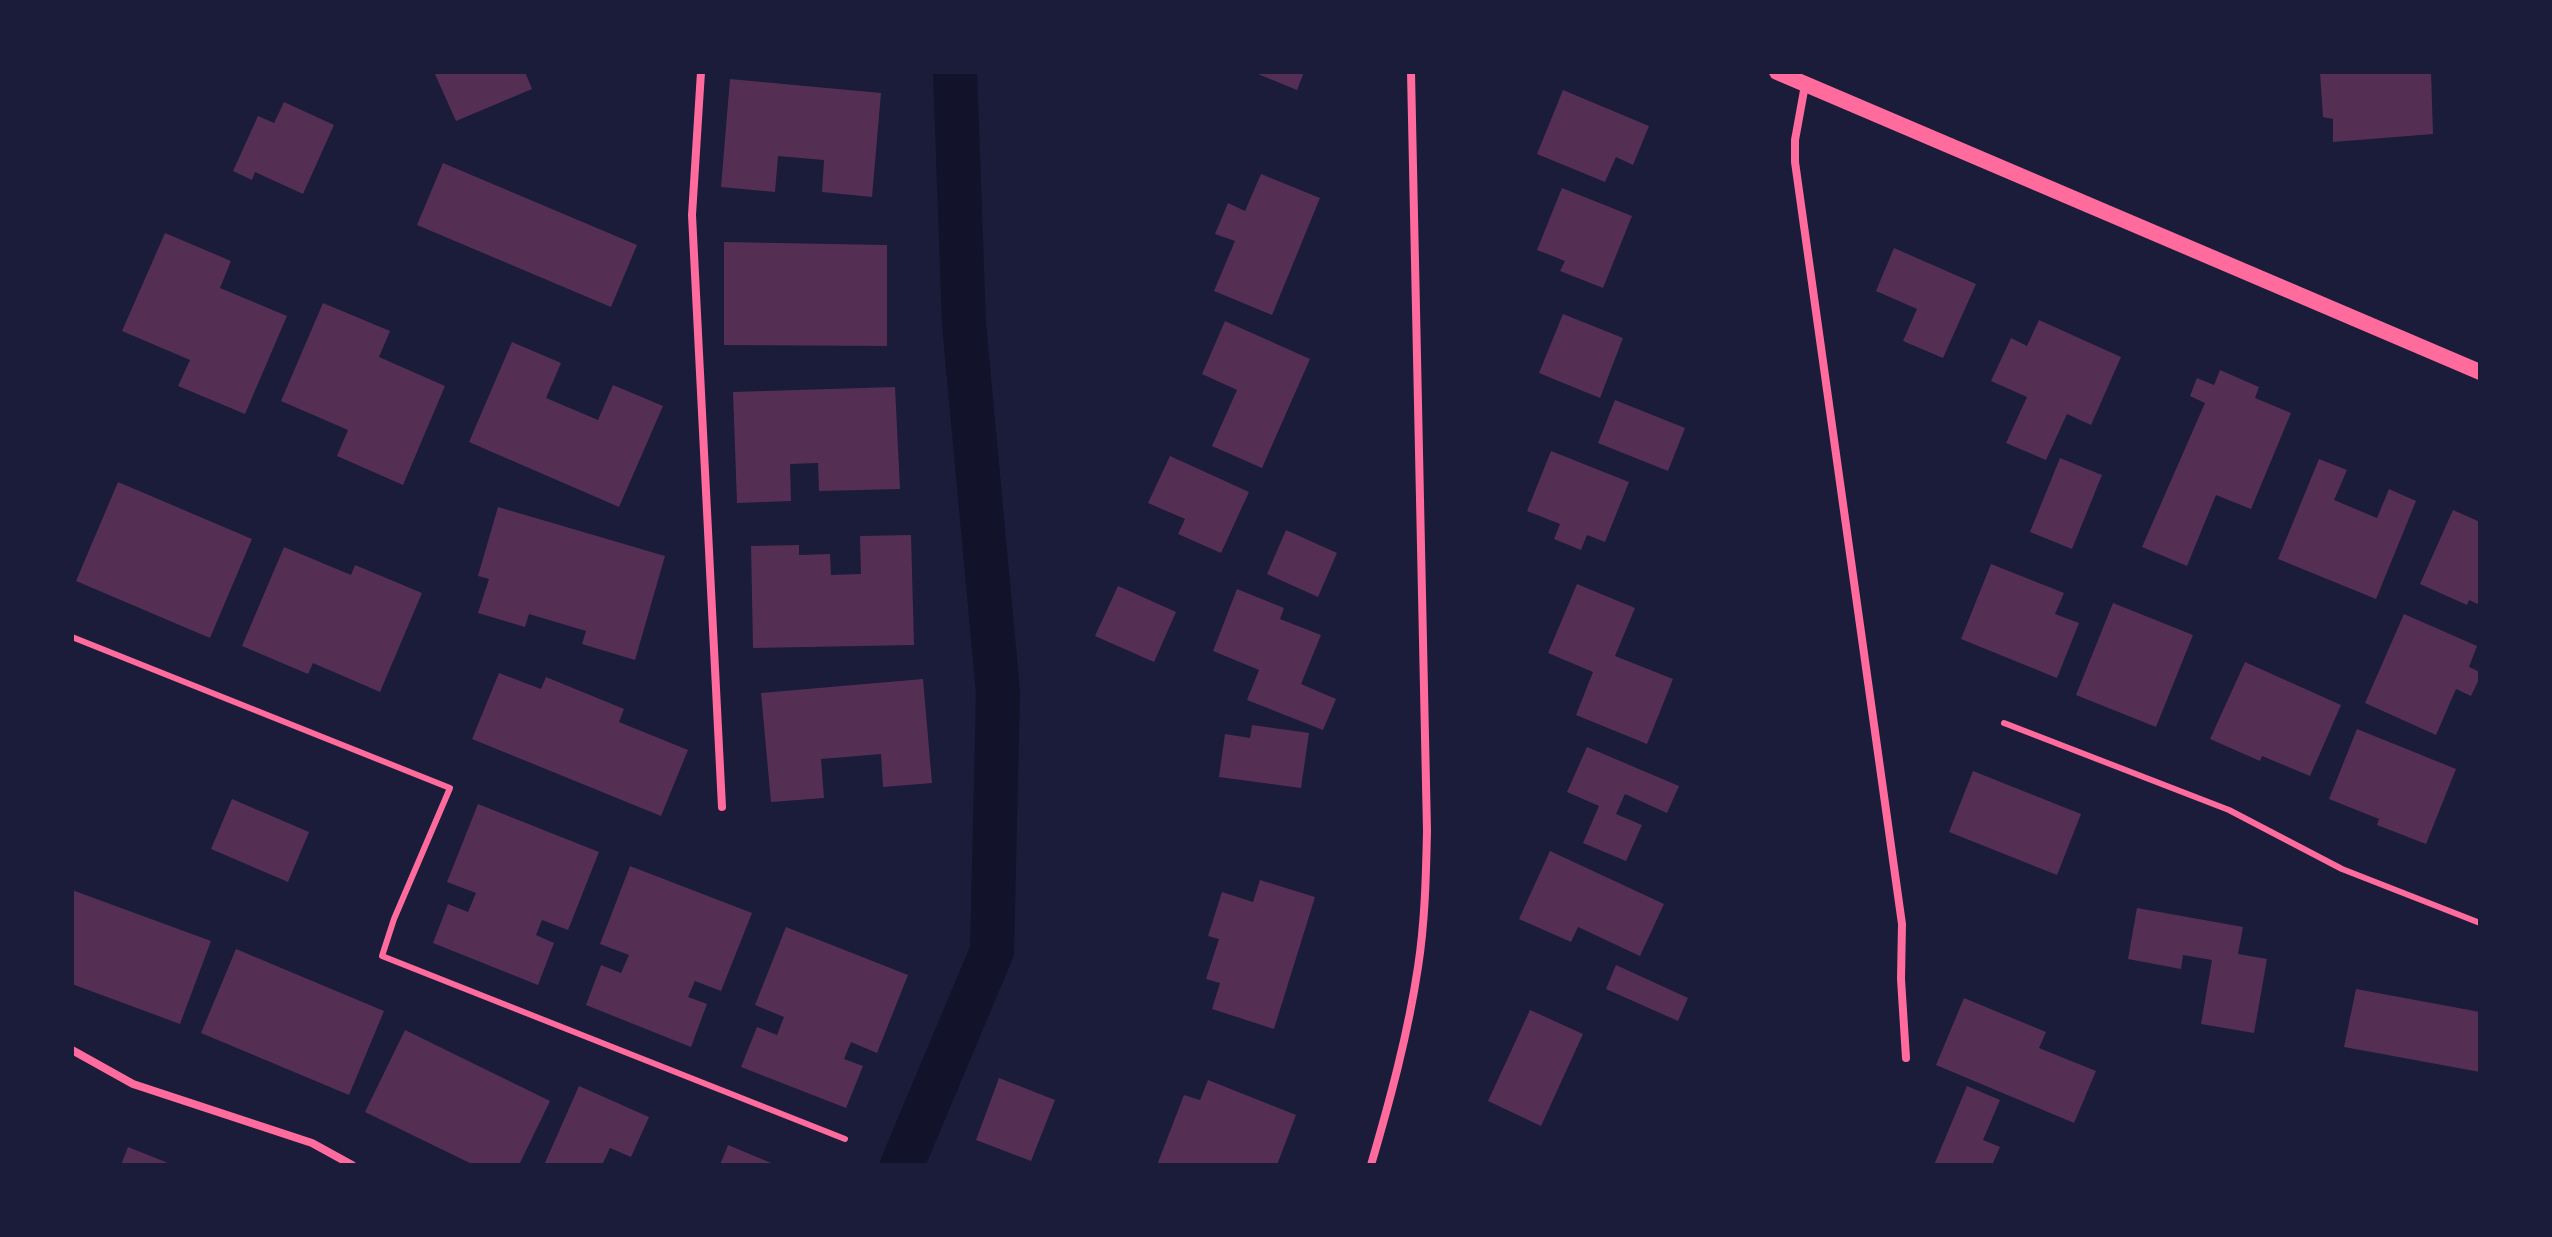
<!DOCTYPE html>
<html>
<head>
<meta charset="utf-8">
<style>
	body { margin:0 }
	#map { position:relative; width:2552px; height:1237px; overflow:hidden; background:#1b1b3a; font-family:"Asap Condensed",sans-serif }
	canvas { display:block }
	.frame { position:absolute; inset:0; border:74px solid #1b1b3a; pointer-events:none }
</style>
</head>
<body>
<div id="map">
<canvas width="2552" height="1237"></canvas>
<div class="frame"></div>
</div>
<script>
const context = document.querySelector('canvas').getContext('2d');
context.lineJoin = 'round';
function stroke(path, color, width, dash) { context.strokeStyle = color; context.lineWidth = width; context.lineCap = dash ? 'butt' : 'round'; context.setLineDash(dash || []); context.stroke(path); }
function fillPath(path, color) { context.fillStyle = color; context.fill(path, 'evenodd'); }
stroke(new Path2D(`
	M 902,1165 L 992,951 L 998,692 L 964,324 L 955,72`), '#12122b', 44);
fillPath(new Path2D(`
	M 434,72 L 525,72 L 532,89 L 456,121 Z
	M 1253,72 L 1304,72 L 1297,90 Z
	M 2320,72 L 2431,72 L 2433,134 L 2333,142 L 2333,119 L 2323,117 Z
	M 730,79 L 881,93 L 872,197 L 822,192 L 824,160 L 778,156 L 775,192 L 721,187 Z
	M 1563,90 L 1649,126 L 1633,165 L 1616,157 L 1605,182 L 1537,154 Z
	M 284,102 L 334,125 L 303,194 L 255,172 L 252,180 L 233,171 L 258,116 L 274,123 Z
	M 443,163 L 637,245 L 611,307 L 417,225 Z
	M 1261,174 L 1320,198 L 1272,315 L 1214,291 L 1235,241 L 1215,234 L 1228,203 L 1245,211 Z
	M 1562,188 L 1632,216 L 1603,288 L 1560,271 L 1565,261 L 1537,250 Z
	M 165,233 L 231,261 L 220,288 L 287,316 L 245,414 L 178,386 L 190,360 L 122,331 Z
	M 724,242 L 887,245 L 887,346 L 724,345 Z
	M 1894,248 L 1976,284 L 1943,358 L 1903,341 L 1917,309 L 1876,291 Z
	M 323,303 L 390,331 L 379,357 L 445,386 L 403,485 L 337,456 L 348,430 L 281,401 Z
	M 1563,314 L 1623,338 L 1600,398 L 1539,373 Z
	M 2039,320 L 2121,357 L 2091,425 L 2067,414 L 2046,460 L 2006,443 L 2027,397 L 1991,381 L 2011,338 L 2027,346 Z
	M 1225,321 L 1310,359 L 1262,468 L 1212,446 L 1237,390 L 1202,374 Z
	M 512,342 L 561,363 L 546,398 L 598,420 L 613,385 L 663,406 L 619,507 L 469,442 Z
	M 2220,370 L 2259,387 L 2255,398 L 2291,413 L 2251,509 L 2216,495 L 2187,566 L 2142,547 L 2205,403 L 2190,396 L 2197,378 L 2214,385 Z
	M 895,387 L 900,489 L 819,491 L 818,463 L 790,464 L 791,501 L 737,503 L 733,392 Z
	M 1615,400 L 1685,428 L 1668,471 L 1598,443 Z
	M 1551,451 L 1629,482 L 1605,542 L 1587,535 L 1581,550 L 1554,539 L 1560,524 L 1527,511 Z
	M 1170,456 L 1249,492 L 1221,553 L 1178,534 L 1185,519 L 1148,503 Z
	M 2060,458 L 2102,475 L 2072,549 L 2030,532 Z
	M 2319,459 L 2347,470 L 2334,500 L 2377,518 L 2389,489 L 2416,501 L 2376,599 L 2278,559 Z
	M 118,482 L 252,539 L 210,638 L 76,581 Z
	M 498,507 L 665,556 L 635,660 L 582,644 L 586,631 L 529,614 L 525,627 L 478,613 L 489,579 L 478,576 Z
	M 2453,510 L 2480,522 L 2480,605 L 2469,600 L 2467,605 L 2420,584 Z
	M 1286,530 L 1337,553 L 1318,597 L 1267,574 Z
	M 911,535 L 914,645 L 753,648 L 751,546 L 799,545 L 799,555 L 830,554 L 831,575 L 861,574 L 860,536 Z
	M 284,547 L 351,575 L 355,565 L 422,593 L 380,692 L 313,663 L 308,674 L 242,646 Z
	M 1991,564 L 2064,593 L 2055,614 L 2079,623 L 2057,678 L 1961,639 Z
	M 1577,584 L 1635,608 L 1615,656 L 1673,679 L 1647,744 L 1576,715 L 1593,672 L 1548,653 Z
	M 1118,586 L 1176,612 L 1154,662 L 1095,636 Z
	M 1237,589 L 1284,608 L 1280,619 L 1321,635 L 1301,684 L 1336,699 L 1323,730 L 1247,700 L 1259,670 L 1213,651 Z
	M 2113,603 L 2193,635 L 2156,727 L 2076,695 Z
	M 2404,614 L 2477,646 L 2469,667 L 2480,672 L 2480,677 L 2471,696 L 2456,689 L 2436,735 L 2365,703 Z
	M 2245,662 L 2341,705 L 2310,776 L 2262,756 L 2260,761 L 2210,739 Z
	M 499,673 L 541,689 L 546,677 L 624,709 L 619,722 L 688,750 L 661,816 L 472,739 Z
	M 923,679 L 932,783 L 883,787 L 881,754 L 821,759 L 824,798 L 771,802 L 761,693 Z
	M 1252,725 L 1309,733 L 1301,788 L 1219,777 L 1225,734 L 1250,738 Z
	M 2357,729 L 2456,769 L 2426,844 L 2377,825 L 2379,819 L 2329,799 Z
	M 1587,747 L 1679,786 L 1667,813 L 1625,794 L 1616,814 L 1642,825 L 1626,861 L 1583,843 L 1599,806 L 1567,792 Z
	M 1973,771 L 2081,814 L 2057,875 L 1949,832 Z
	M 232,799 L 309,832 L 288,882 L 211,849 Z
	M 478,804 L 599,852 L 568,930 L 542,920 L 536,935 L 554,943 L 538,985 L 433,943 L 448,904 L 468,912 L 476,893 L 447,882 Z
	M 1550,851 L 1664,904 L 1640,956 L 1578,927 L 1571,942 L 1519,919 Z
	M 630,866 L 752,913 L 721,991 L 695,981 L 688,997 L 707,1004 L 691,1047 L 586,1005 L 601,965 L 621,973 L 629,955 L 600,944 Z
	M 1260,880 L 1315,897 L 1274,1029 L 1212,1009 L 1220,983 L 1206,979 L 1219,939 L 1208,936 L 1222,892 L 1253,902 Z
	M 72,890 L 211,941 L 180,1024 L 72,984 Z
	M 2137,908 L 2243,927 L 2238,954 L 2267,959 L 2254,1033 L 2201,1024 L 2212,960 L 2183,955 L 2181,969 L 2128,959 Z
	M 786,927 L 908,975 L 877,1053 L 851,1042 L 844,1059 L 863,1066 L 846,1108 L 741,1067 L 757,1027 L 777,1035 L 784,1017 L 755,1005 Z
	M 236,949 L 384,1011 L 349,1095 L 201,1033 Z
	M 1616,965 L 1688,998 L 1678,1021 L 1606,989 Z
	M 2356,989 L 2480,1012 L 2480,1072 L 2344,1047 Z
	M 1964,998 L 2046,1032 L 2039,1048 L 2096,1071 L 2074,1123 L 1936,1065 Z
	M 1530,1010 L 1583,1034 L 1541,1126 L 1488,1101 Z
	M 405,1030 L 550,1101 L 519,1165 L 474,1165 L 365,1112 Z
	M 999,1078 L 1055,1100 L 1031,1161 L 976,1140 Z
	M 1208,1080 L 1296,1115 L 1277,1165 L 1157,1165 L 1184,1095 L 1200,1100 Z
	M 579,1086 L 649,1117 L 631,1157 L 610,1148 L 602,1165 L 544,1165 Z
	M 1967,1086 L 2000,1100 L 1983,1140 L 2000,1147 L 1992,1165 L 1934,1165 Z
	M 728,1145 L 776,1165 L 720,1165 Z
	M 128,1147 L 173,1165 L 121,1165 Z`), '#542f53');
stroke(new Path2D(`
	M 72,637 L 450,788 L 394,919 L 382,956 L 845,1139
	M 2004,723 L 2229,810 L 2342,869 L 2480,923`), '#ff6b9d', 6);
stroke(new Path2D(`
	M 701,72 L 692,215 L 722,807
	M 1805,85 L 1795,140 L 1795,162 L 1902,924 L 1901,979 L 1906,1058
	M 72,1050 L 133,1084 L 312,1143 L 352,1165
	M 1371,1165 C 1390,1100 1408,1034 1418,967 C 1425,922 1426,876 1427,831 L 1411,72`), '#ff6b9d', 8);
stroke(new Path2D(`
	M 1777,72 L 2480,372`), '#ff6b9d', 16);
</script>
</body>
</html>
